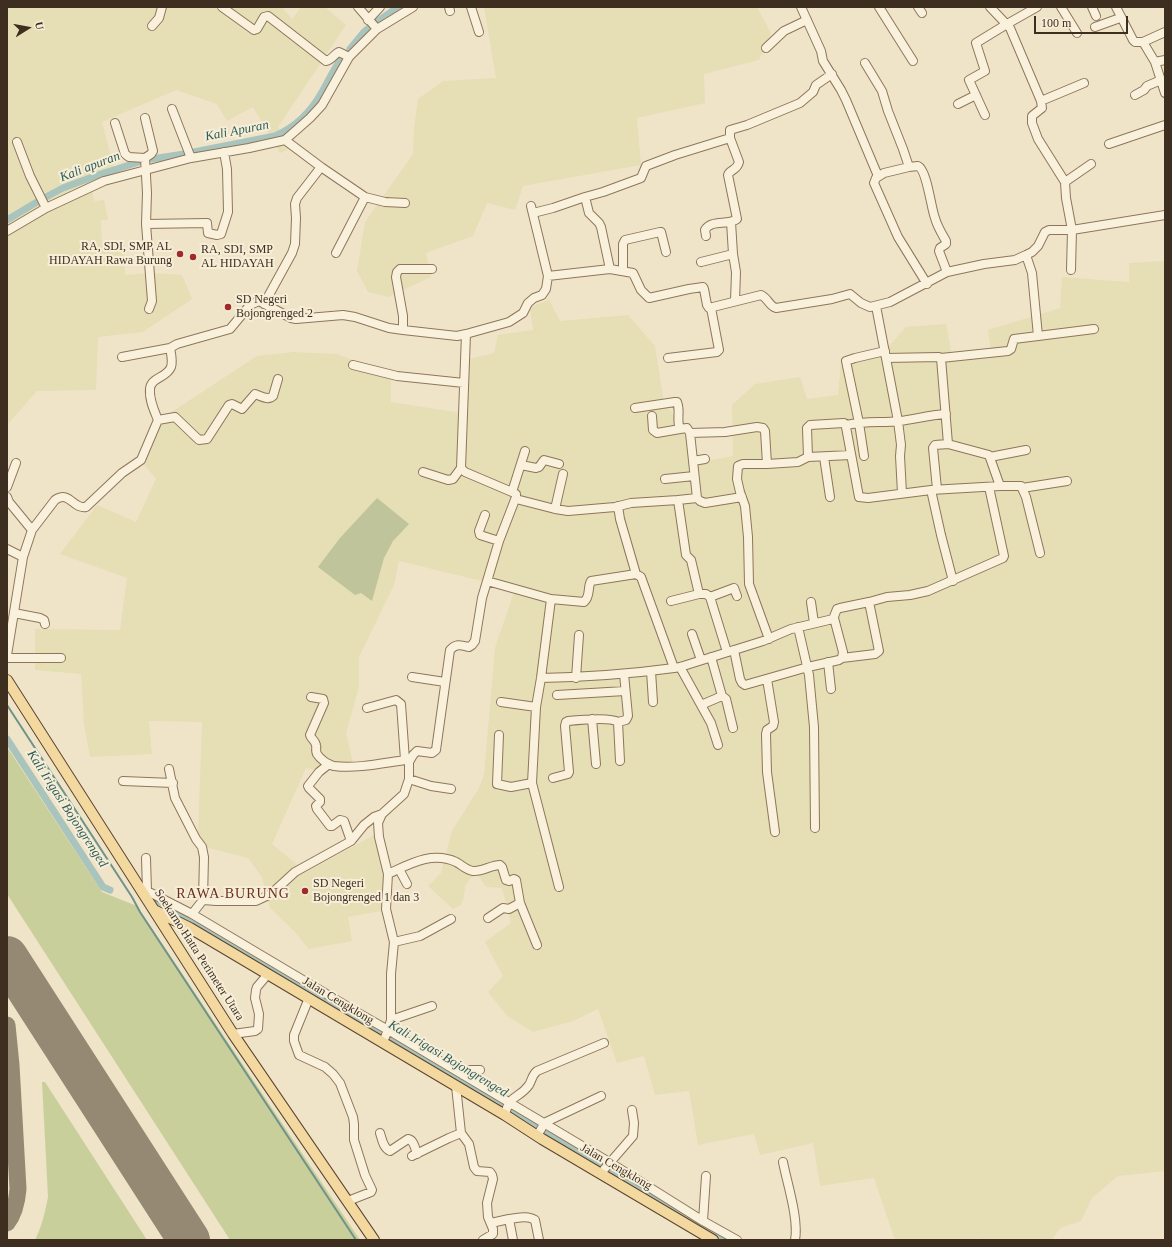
<!DOCTYPE html>
<html>
<head>
<meta charset="utf-8">
<style>
	body { margin:0 }
	#map { position:relative; width:1172px; height:1247px; overflow:hidden; background:#f0e4c8; font-family:"Times New Roman",serif }
	canvas { display:block }
	.frame { position:absolute; inset:0; border:8px solid #3d2e20; pointer-events:none }
	.north { position:absolute; left:8px; top:8px; width:40px; height:40px; -webkit-text-stroke:3px #f7eed8; paint-order:stroke; rotate:79deg; font-size:11px; font-weight:700; line-height:16px; text-align:center; color:#3d2e20 }
	.north::after { content:''; display:block; margin:auto; width:14px; height:18px; background:#3d2e20; clip-path:polygon(50% 0,100% 100%,50% 72%,0 100%) }
	.scale { position:absolute; left:1034px; top:16px; width:94px; height:18px; box-sizing:border-box; border:2px solid #3d2e20; border-top:0; padding-left:5px; font-size:12px; line-height:14px; white-space:nowrap; color:#3d2e20; -webkit-text-stroke:3px #f7eed8; paint-order:stroke }
</style>
</head>
<body>
<div id="map">
<canvas width="1172" height="1247"></canvas>
<div class="frame"></div>
<div class="north">U</div>
<div class="scale">100 m</div>
</div>
<script>
const context = document.querySelector('canvas').getContext('2d');
context.lineJoin = 'round';
function fillPath(path, color) { context.fillStyle = color; context.fill(path, 'evenodd'); }
function stroke(path, color, width, dash) { context.strokeStyle = color; context.lineWidth = width; context.lineCap = dash ? 'butt' : 'round'; context.setLineDash(dash || []); context.stroke(path); }
function write(font, color, halo, rows, align = 'center') {
  context.font = font + ' "Times New Roman",serif'; context.lineWidth = 4; context.setLineDash([]); context.textBaseline = 'middle'; context.strokeStyle = halo; context.fillStyle = color; for (const [text, x, y, turn = 0] of rows) {
    context.save(); context.translate(x, y); context.rotate((+turn || 0) * Math.PI / 180); context.textAlign = isNaN(turn) ? turn : align; if (halo) context.strokeText(text, 0, 0); context.fillText(text, 0, 0); context.restore();
  }
}
fillPath(new Path2D(`
	M 7,7 L 282,7 L 292,19 L 301,7 L 325,7 L 346,25 L 278,127 L 291,148 L 280,153 L 253,107 L 227,121 L 217,104 L 176,90 L 102,122 L 117,180 L 92,189 L 94,201 L 104,200 L 108,220 L 101,220 L 102,245 L 124,245 L 125,275 L 151,273 L 182,275 L 192,299 L 143,332 L 98,337 L 96,390 L 37,391 L 7,425 Z
	M 484,7 L 757,7 L 771,33 L 759,60 L 704,74 L 705,103 L 637,118 L 641,165 L 523,186 L 515,210 L 487,203 L 473,236 L 426,253 L 431,277 L 388,297 L 368,292 L 357,271 L 365,222 L 413,154 L 414,128 L 418,99 L 443,81 L 496,78 Z
	M 1165,261 L 1165,1171 L 1118,1176 L 1092,1198 L 1081,1221 L 1060,1228 L 1052,1240 L 979,1240 L 977,1238 L 971,1240 L 895,1240 L 874,1178 L 820,1186 L 813,1143 L 760,1155 L 754,1134 L 698,1145 L 689,1091 L 655,1095 L 644,1056 L 617,1063 L 598,1009 L 573,1021 L 533,1032 L 507,1016 L 488,992 L 503,976 L 485,942 L 511,923 L 502,888 L 486,887 L 477,874 L 470,879 L 465,886 L 464,897 L 461,905 L 453,909 L 428,886 L 441,873 L 452,831 L 479,788 L 484,775 L 495,648 L 515,589 L 399,561 L 394,585 L 359,657 L 359,687 L 346,733 L 353,764 L 319,771 L 306,768 L 272,844 L 306,872 L 374,835 L 385,873 L 381,911 L 348,917 L 352,941 L 309,949 L 294,931 L 270,908 L 262,877 L 248,858 L 208,848 L 198,836 L 202,722 L 149,721 L 152,754 L 90,757 L 84,724 L 81,674 L 35,670 L 35,629 L 120,630 L 127,578 L 60,554 L 97,505 L 136,522 L 156,479 L 143,463 L 161,419 L 257,356 L 293,352 L 337,354 L 391,375 L 391,402 L 468,414 L 466,360 L 494,353 L 498,335 L 533,330 L 530,307 L 549,300 L 560,321 L 628,315 L 655,346 L 664,403 L 683,424 L 696,463 L 733,456 L 732,405 L 755,384 L 800,377 L 807,399 L 838,395 L 841,362 L 890,345 L 906,327 L 946,324 L 953,360 L 991,354 L 988,330 L 1060,308 L 1062,277 L 1129,282 L 1129,263 Z`), '#e6deb5');
fillPath(new Path2D(`
	M 7,747 L 102,892 L 137,906 L 360,1240 L 230,1240 L 7,894 Z
	M 42,1082 L 45,1082 L 147,1240 L 35,1240 C 42,1226 45,1212 48,1197 Z`), '#c9cf9b');
fillPath(new Path2D(`
	M 377,498 L 409,524 L 393,541 L 384,558 L 372,601 L 361,593 L 355,595 L 318,567 L 340,538 Z`), '#bfc49a');
stroke(new Path2D(`
	M 7,705 L 132,897 L 140,912 L 356,1240`), '#6f938a', 2);
stroke(new Path2D(`
	M 378,21 L 398,7
	M 350,49 L 364,32 L 370,27
	M 194,152 L 275,136 C 296,127 311,112 322,92 C 329,80 334,67 343,57
	M 152,159 L 184,154
	M 46,197 L 63,188 L 98,175 L 142,161
	M 7,220 L 37,202
	M 7,739 L 103,887 L 110,890
	M 157,901 L 190,918 L 725,1240`), '#a9c4bc', 7);
stroke(new Path2D(`
	M 7,1025 L 11,1065 L 18,1189 C 17,1201 14,1214 7,1223`), '#968974', 17);
stroke(new Path2D(`
	M 7,957 L 189,1240`), '#968974', 42);
const minor = new Path2D(`
	M 222,7 L 254,30 L 257,29 L 264,17 L 268,16 L 326,61 C 332,60 334,54 339,52 L 349,57
	M 358,7 L 377,29
	M 449,7 L 450,11
	M 471,7 L 479,32
	M 801,7 L 821,51 L 823,61 L 841,90 L 846,100 L 878,176
	M 879,7 L 913,61
	M 918,7 L 922,13
	M 1061,7 L 1077,33
	M 1092,7 L 1096,16
	M 1116,7 L 1133,40 L 1135,42 L 1143,42 L 1155,62 L 1165,93
	M 368,20 L 380,7
	M 152,26 L 159,18 L 162,7
	M 1095,27 L 1120,18
	M 1143,42 L 1165,32
	M 766,48 L 784,31 L 807,20
	M 1155,62 L 1165,60
	M 865,63 L 882,91 L 888,111 L 903,149 L 909,167 L 918,166 C 927,170 931,208 935,218 C 937,226 942,234 946,241 L 946,244 L 940,248 L 939,251 L 947,272
	M 1135,95 L 1144,90 L 1147,86 L 1161,80
	M 1041,101 L 1084,83
	M 958,104 L 976,95
	M 172,109 L 191,158
	M 985,115 L 969,80 L 985,71 L 976,43 L 1007,24 L 1037,7
	M 145,118 L 153,151 L 151,154 L 145,158 L 147,193 L 146,224 L 152,301 L 149,309
	M 115,123 L 125,154 L 129,157 L 145,158
	M 17,142 L 30,176 L 46,208
	M 1109,144 L 1165,125
	M 321,167 L 365,197 L 385,202 L 405,203
	M 909,167 L 884,173 L 876,178 L 874,183 L 898,237 L 927,284
	M 1065,182 L 1091,164
	M 531,206 L 548,276
	M 533,213 L 553,208 L 585,197
	M 731,222 L 733,254 L 736,272 L 735,301
	M 146,224 L 207,223 L 208,233 L 217,235 L 221,234 L 228,212 L 227,169 L 224,152
	M 7,231 L 46,208 L 104,181 L 191,158 L 249,148 L 285,140 L 310,118 L 322,105 L 349,57 L 377,29 L 413,7
	M 706,236 L 705,230 C 711,219 728,226 737,219 L 728,175 C 730,169 737,171 739,162 L 730,138 L 730,130 L 747,125 L 800,103 L 813,92 L 816,85 L 832,74
	M 336,253 L 365,197
	M 1026,255 L 1032,273 L 1038,336
	M 701,262 L 733,254
	M 610,269 L 601,227 L 599,223 L 589,213 L 585,197 L 603,192 L 641,178 L 646,166 L 675,155 L 730,138
	M 1071,270 L 1072,230 L 1165,215
	M 623,271 L 623,244 L 625,240 L 660,232 L 661,232 L 666,252
	M 264,304 L 292,253 L 295,244 L 296,218 L 295,204 L 297,198 L 321,167 L 285,140
	M 876,306 L 898,421 L 901,445 L 900,456 L 902,493
	M 403,330 L 403,316 L 396,277 L 397,272 L 400,269 L 432,269
	M 122,357 L 170,348
	M 668,358 L 717,352 L 719,350 L 711,308
	M 886,358 L 939,357 L 941,358
	M 353,365 L 397,376 L 464,383
	M 635,408 L 675,402 L 677,402 C 681,411 676,420 680,429 L 687,428 L 690,433 L 697,498 L 700,501 L 705,503 L 742,497
	M 946,414 C 930,415 915,419 900,421 C 882,423 865,421 847,425 L 846,427 L 859,497 L 868,498 L 931,490 L 1000,486 L 989,455 L 948,444 L 941,358 L 1008,351 L 1011,349 L 1014,339 L 1094,329
	M 652,416 L 653,430 L 657,433 L 680,429
	M 158,420 L 175,417 L 199,440 L 207,439 L 229,405 L 232,404 L 242,409 L 255,394 C 261,396 268,401 273,396 L 278,379
	M 690,433 L 725,432 L 757,427 L 763,428 L 765,431 L 767,464
	M 864,456 L 859,423 L 846,361 L 855,358 L 885,351
	M 808,457 L 807,428 L 810,425 L 844,423 L 847,425
	M 824,457 L 830,497
	M 990,457 L 1026,450
	M 693,461 L 705,459
	M 521,465 L 536,468 L 539,467 L 544,460 L 559,464
	M 423,472 L 448,480 L 453,479 L 461,468
	M 665,479 L 694,476
	M 1000,486 L 1021,486 L 1026,497 L 1040,553
	M 7,487 L 16,463
	M 1022,488 L 1067,481
	M 937,489 L 933,448 L 935,445 L 948,444
	M 931,490 L 941,535 L 953,581
	M 512,492 L 525,451
	M 7,497 L 9,502 L 32,530
	M 516,499 L 555,509 L 568,511 L 615,507 L 631,503 L 678,500 L 697,498
	M 678,500 L 686,555 L 691,560 L 699,594 L 706,594 L 710,597 L 727,652
	M 618,506 L 620,519 L 636,574
	M 555,509 L 563,474
	M 485,515 L 479,531 L 480,535 L 499,541
	M 7,549 L 23,557
	M 487,581 L 551,599 L 584,602 C 591,596 587,588 591,581 L 636,574 L 641,577 L 674,668 L 680,667 L 763,641 L 791,629 L 833,619 L 837,609 L 840,608 L 869,602 L 887,597 L 910,595 L 928,591 L 1003,558 L 1004,556 L 989,487
	M 710,597 L 734,588 L 737,596
	M 551,599 L 541,678 L 536,707 L 532,783 L 559,887
	M 671,601 L 699,594
	M 811,602 L 814,623
	M 14,613 L 40,618 L 44,620 L 45,624
	M 798,627 L 809,675 L 814,727 L 815,828
	M 692,634 L 701,660
	M 769,639 L 749,584 L 748,537 L 745,506 L 740,492 L 737,479 L 738,466 L 743,464 L 767,464 L 798,462 L 808,457 L 851,455
	M 734,650 L 740,679 L 742,683 L 745,685 L 808,667 L 839,660 L 842,658 L 843,652 L 834,618
	M 7,655 L 23,557 L 32,530 L 55,500 C 70,490 72,509 86,507 L 122,473 L 141,460 L 158,420 C 154,410 149,400 150,389 C 151,377 167,378 171,367 C 173,361 171,353 170,348 L 177,344 L 230,329 L 250,305 L 259,301 L 291,318 L 296,319 L 343,315 L 355,317 L 389,328 L 403,330 L 457,336 L 466,334 L 509,322 L 523,313 L 528,303 L 534,298 L 542,295 L 546,289 L 548,276 L 610,269 L 633,273 L 641,290 L 649,298 L 689,289 L 703,287 L 704,289 L 707,305 L 709,308 L 761,295 C 768,298 769,306 776,308 L 832,299 L 850,294 L 861,303 L 870,307 L 890,302 L 947,272 L 984,264 L 1015,260 L 1026,255 L 1032,252 L 1038,246 L 1045,232 L 1049,230 L 1072,230 L 1066,198 L 1065,182 L 1038,139 L 1032,123 L 1032,116 L 1042,108 L 1041,101 L 1010,28 L 990,7
	M 7,658 L 61,658
	M 842,658 L 875,654 L 879,651 L 869,602
	M 828,662 L 831,689
	M 680,667 L 711,723 L 718,745
	M 651,671 L 653,702
	M 412,677 L 445,682
	M 541,678 C 586,677 630,674 674,668
	M 576,678 L 579,635
	M 767,679 L 774,722 L 773,726 L 767,730 L 766,734 L 767,772 L 775,832
	M 557,695 L 625,691
	M 722,696 L 726,699 L 733,728
	M 311,697 L 323,699 L 324,703 L 310,735 C 311,739 315,740 316,745 C 317,748 315,750 317,754 C 320,759 328,765 334,766 C 357,769 383,763 405,760 L 409,762
	M 501,702 L 536,707
	M 701,705 L 722,696 L 711,657
	M 367,708 L 396,700 L 401,704 L 405,760
	M 592,719 L 596,764
	M 499,735 L 497,784 L 511,787 L 532,783
	M 620,761 L 618,722 L 626,720 L 628,716 L 624,674
	M 329,764 L 319,772 L 308,786 L 309,788 L 320,799 L 320,802 L 316,806 L 317,809 L 330,826 L 332,826 L 340,820 L 344,821 L 351,841
	M 169,769 L 175,798 L 196,839 L 202,847 L 204,857 L 203,900 L 192,914
	M 553,778 L 568,774 L 569,772 L 565,726 L 566,722 L 568,721 C 578,720 611,717 618,722
	M 409,779 L 431,786 L 451,789
	M 123,781 L 173,783
	M 399,869 L 407,884
	M 388,874 C 410,864 432,851 456,862 C 462,865 466,870 473,871 C 482,872 491,865 500,865 L 502,867 L 506,880 L 509,881 L 514,879 L 516,880 L 520,903 L 537,945
	M 147,891 L 192,914 L 360,1014 L 388,1030 L 609,1162 L 703,1221 L 737,1240
	M 144,893 L 147,891 L 146,858
	M 203,900 L 216,901 L 256,901 L 271,894 L 295,872 L 351,841 L 364,825 L 374,817 L 382,814
	M 488,918 L 503,908 L 509,909 L 520,903
	M 394,942 L 420,936 L 451,919
	M 309,998 L 294,1035 L 294,1041 L 299,1055 L 325,1067 L 333,1074 L 340,1083 L 353,1117 L 354,1124 L 354,1140 L 365,1175 L 372,1190 L 371,1192 L 348,1201
	M 391,1020 L 432,1006
	M 233,1034 L 255,1031 L 258,1029 L 259,1014 L 255,998 L 256,990 L 257,987 L 268,974
	M 383,1042 L 388,1030 L 391,1020 L 391,974 L 394,942 L 386,909 L 388,874 L 379,837 L 378,823 L 382,814 L 404,794 L 409,779 L 409,762 L 413,755 L 417,751 L 432,753 L 436,750 L 450,650 C 456,643 461,645 469,647 L 472,645 L 475,641 L 482,598 L 499,541 L 516,497 L 516,494 L 512,492 L 465,472 L 461,468 L 466,334
	M 463,1075 L 470,1070 L 480,1070
	M 456,1086 L 461,1133 L 469,1144 L 474,1167 L 477,1171 L 490,1172 L 492,1175 L 493,1179 L 487,1203 L 488,1217 L 493,1229 L 493,1234 L 483,1240
	M 505,1115 C 509,1094 519,1099 529,1085 C 532,1080 532,1075 537,1071 L 604,1043
	M 380,1133 C 382,1139 383,1148 390,1151 L 408,1139 C 414,1140 415,1148 417,1154
	M 537,1136 L 544,1124 L 546,1122 L 601,1096
	M 412,1156 L 449,1138 L 461,1133
	M 783,1162 C 787,1183 799,1219 795,1240
	M 601,1173 L 633,1136 L 634,1123 L 632,1110
	M 703,1221 L 706,1176
	M 491,1223 L 509,1219
	M 513,1240 L 509,1219 C 518,1218 527,1215 535,1220 L 539,1240`);
const major = new Path2D(`
	M 7,680 L 233,1034 L 374,1240
	M 154,910 L 190,928 L 505,1115 L 542,1139 L 713,1240`);
stroke(minor, '#8d765c', 10);
stroke(major, '#5b4430', 12);
stroke(minor, '#faf1dc', 8);
stroke(major, '#f3d9a0', 10);
for (const [x, y, r, color] of [
	[180,254,4,"#9e2a2b"],
	[193,257,4,"#9e2a2b"],
	[228,307,4,"#9e2a2b"],
	[305,891,4,"#9e2a2b"]
]) { const dot = new Path2D(); dot.arc(x, y, r, 0, 2 * Math.PI); context.fillStyle = color; context.fill(dot); stroke(dot, '#f7eed8', 1.5); }
write('12px', '#3d2e20', '#f7eed8', [
	["RA, SDI, SMP AL",172,247,"right"],
	["HIDAYAH Rawa Burung",172,261,"right"],
	["RA, SDI, SMP",201,250],
	["AL HIDAYAH",201,264],
	["SD Negeri",236,300],
	["Bojongrenged 2",236,314],
	["SD Negeri",313,884],
	["Bojongrenged 1 dan 3",313,898]
], 'left');
write('12px', '#3d2e20', '#f7eed8', [
	["Soekarno Hatta Perimeter Utara",199,955,57],
	["Jalan Cengklong",338,1001,31],
	["Jalan Cengklong",616,1167,30]
]);
write('italic 13px', '#2f5d5a', '#f7eed8', [
	["Kali Apuran",237,131,-11],
	["Kali apuran",90,167,-21],
	["Kali Irigasi Bojongrenged",67,809,57],
	["Kali Irigasi Bojongrenged",448,1059,31]
]);
context.letterSpacing = '1px';
write('14px', '#6b2e1e', '#f7eed8', [
	["RAWA BURUNG",233,894]
]);
context.letterSpacing = '0px';
</script>
</body>
</html>
